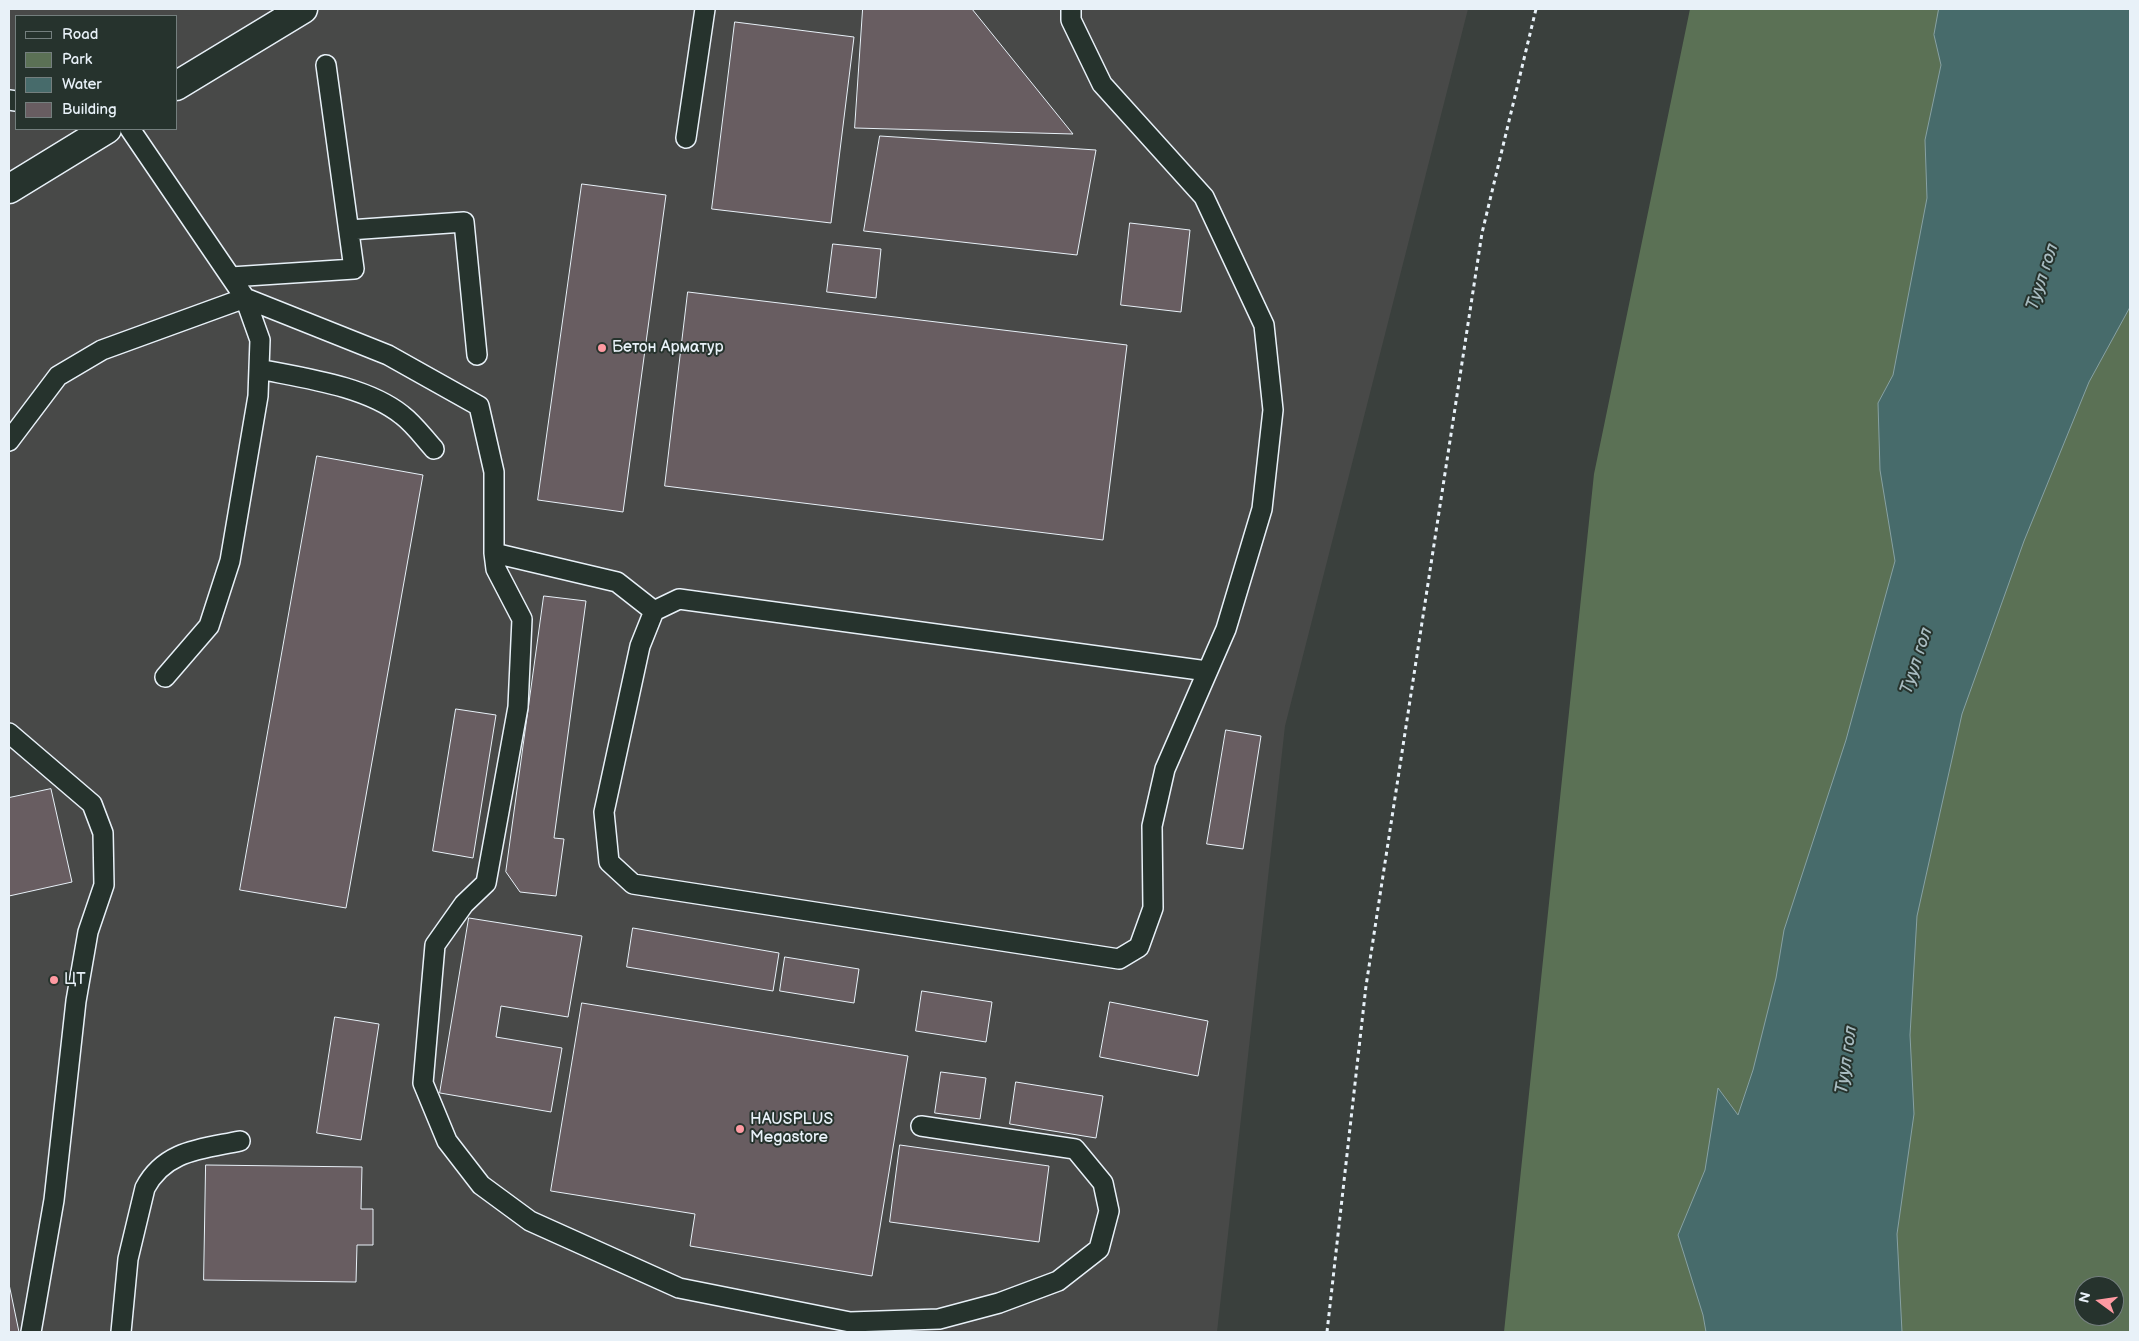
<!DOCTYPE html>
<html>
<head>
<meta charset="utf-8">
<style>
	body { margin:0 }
	#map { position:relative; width:2139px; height:1341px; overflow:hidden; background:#3a403d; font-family:"Balsamiq Sans",sans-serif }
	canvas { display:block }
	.frame { position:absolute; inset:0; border:10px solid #e8f1f8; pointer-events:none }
	.legend { position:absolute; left:15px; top:15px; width:162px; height:115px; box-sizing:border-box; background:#26332d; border:1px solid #747f7e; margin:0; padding:6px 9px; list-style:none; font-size:15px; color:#e8f1f8 }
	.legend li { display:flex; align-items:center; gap:10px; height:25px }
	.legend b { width:25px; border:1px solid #747f7e }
	.north { position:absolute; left:2074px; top:1276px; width:50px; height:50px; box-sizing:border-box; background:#26332d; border:1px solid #747f7e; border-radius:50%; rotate:284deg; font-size:14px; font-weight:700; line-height:20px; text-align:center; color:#e8f1f8 }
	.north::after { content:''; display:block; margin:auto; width:18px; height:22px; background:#ff9aa2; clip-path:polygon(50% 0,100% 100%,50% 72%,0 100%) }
</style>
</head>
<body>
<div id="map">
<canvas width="2139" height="1341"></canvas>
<div class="frame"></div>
<ul class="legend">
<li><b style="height:6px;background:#26332d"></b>Road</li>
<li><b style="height:14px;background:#5b7155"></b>Park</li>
<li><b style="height:14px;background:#476b6b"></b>Water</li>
<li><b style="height:14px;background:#685d61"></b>Building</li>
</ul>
<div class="north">N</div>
</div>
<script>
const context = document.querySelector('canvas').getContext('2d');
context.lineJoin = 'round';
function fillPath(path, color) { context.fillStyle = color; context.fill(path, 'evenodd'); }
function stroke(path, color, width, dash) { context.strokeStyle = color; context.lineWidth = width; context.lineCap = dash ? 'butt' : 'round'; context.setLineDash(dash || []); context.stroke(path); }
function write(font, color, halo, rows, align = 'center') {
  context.font = font + ' "Balsamiq Sans",sans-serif'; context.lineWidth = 4; context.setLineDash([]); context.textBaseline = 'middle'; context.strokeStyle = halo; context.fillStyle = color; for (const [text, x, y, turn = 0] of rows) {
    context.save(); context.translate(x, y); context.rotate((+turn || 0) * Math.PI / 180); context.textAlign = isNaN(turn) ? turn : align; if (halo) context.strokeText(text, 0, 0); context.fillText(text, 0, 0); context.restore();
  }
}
fillPath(new Path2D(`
	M 9,9 L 1468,9 L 1285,726 L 1217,1332 L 9,1332 ZM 16,16 L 176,16 L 176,129 L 16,129 Z`), '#484948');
fillPath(new Path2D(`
	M 1690,9 L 2130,9 L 2130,1332 L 1504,1332 L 1594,474 ZM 2084,1286 L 2114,1286 L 2114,1316 L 2084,1316 Z`), '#5b7155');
const water = new Path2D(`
	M 1939,9 L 2130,9 L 2130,307 L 2089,382 L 2024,541 L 1962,714 L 1917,916 L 1910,1035 L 1914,1114 L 1897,1234 L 1902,1332 L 1706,1332 L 1703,1315 L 1678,1235 L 1705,1170 L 1718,1088 L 1738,1115 L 1753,1070 L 1776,978 L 1784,930 L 1846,740 L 1895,561 L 1880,470 L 1878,403 L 1893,375 L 1927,198 L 1925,140 L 1941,65 L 1934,35 Z`);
fillPath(water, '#476b6b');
stroke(water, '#87a1a3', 1);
const building = new Path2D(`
	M 863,9 L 972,9 L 1073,134 L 855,128 Z
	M 735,22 L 854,37 L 831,223 L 712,209 Z
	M 880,136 L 1096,150 L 1077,255 L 864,231 Z
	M 582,184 L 666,195 L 623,512 L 538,500 Z
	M 1130,223 L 1190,230 L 1181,312 L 1121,305 Z
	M 833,244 L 881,249 L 876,298 L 827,292 Z
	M 688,292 L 1127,345 L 1103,540 L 665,486 Z
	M 317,456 L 423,475 L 346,908 L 240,890 Z
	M 544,596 L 586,601 L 554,838 L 564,839 L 556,896 L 520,892 L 506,872 Z
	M 456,709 L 496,715 L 473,858 L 433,851 Z
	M 1226,730 L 1261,736 L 1243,849 L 1207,844 Z
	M 51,789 L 72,882 L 9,896 L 9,798 Z
	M 469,918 L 582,936 L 568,1017 L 501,1006 L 496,1037 L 562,1048 L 551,1112 L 440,1093 Z
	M 633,928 L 779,953 L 773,991 L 627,967 Z
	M 785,957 L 859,969 L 854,1003 L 780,991 Z
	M 922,991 L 992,1002 L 986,1042 L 916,1031 Z
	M 1110,1002 L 1208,1021 L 1198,1076 L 1100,1057 Z
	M 582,1003 L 908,1056 L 872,1276 L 690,1246 L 695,1214 L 551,1191 Z
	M 335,1017 L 379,1024 L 361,1140 L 317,1133 Z
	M 941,1072 L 986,1078 L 980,1119 L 935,1113 Z
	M 1016,1082 L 1103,1096 L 1096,1138 L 1010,1124 Z
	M 900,1145 L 1049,1166 L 1039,1242 L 890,1222 Z
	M 206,1165 L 362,1167 L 361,1209 L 373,1209 L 373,1245 L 357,1245 L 356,1282 L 204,1280 Z
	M 9,1284 L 19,1332 L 9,1332 Z`);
fillPath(building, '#685d61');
stroke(building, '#e8f1f8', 1);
const lane = new Path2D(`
	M 1071,9 L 1071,20 L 1102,84 L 1204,197 L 1264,325 L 1273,410 L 1262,509 L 1226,629 L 1165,769 L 1152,826 L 1153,908 L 1139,947 L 1119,959 L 633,884 L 609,862 L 604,812 L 640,646 L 654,611 L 679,599 L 1207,671
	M 9,100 L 16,101
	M 130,129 L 245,298 L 388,355 L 479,406 L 494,472 L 494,553 L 617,582 L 654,611
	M 686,138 L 705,9
	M 349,230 L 464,222 L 477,355
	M 231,277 L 354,269 L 326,65
	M 259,369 C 303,378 366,386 402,415 C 414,424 424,438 434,449
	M 9,441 L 58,376 L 102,350 L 245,298 L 260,340 L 258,396 L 230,561 L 209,626 L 165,677
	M 494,553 L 496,569 L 522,619 L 518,707 L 486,883 L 464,904 L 435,945 L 423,1083 L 447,1141 L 481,1185 L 530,1221 L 679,1288 L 850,1322 L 939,1319 L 999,1303 L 1058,1281 L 1099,1249 L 1109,1211 L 1103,1183 L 1075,1149 L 921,1126
	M 9,733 L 92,804 L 103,833 L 104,885 L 88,932 L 76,1001 L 54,1200 L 31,1332
	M 121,1332 L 128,1259 L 145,1188 C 165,1150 202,1149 240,1141`);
const street = new Path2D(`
	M 176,86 L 303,9
	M 9,189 L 107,129`);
stroke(lane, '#e8f1f8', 22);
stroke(street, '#e8f1f8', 31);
stroke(new Path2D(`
	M 1327,1332 L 1366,986 L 1482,233 L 1536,9`), '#e8f1f8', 3, [4, 4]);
stroke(lane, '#26332d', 19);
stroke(street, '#26332d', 28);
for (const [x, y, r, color] of [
	[602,348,5,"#ff9aa2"],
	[54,980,5,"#ff9aa2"],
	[740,1129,5,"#ff9aa2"]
]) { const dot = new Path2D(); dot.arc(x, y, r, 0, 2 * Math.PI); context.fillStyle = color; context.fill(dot); stroke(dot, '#26332d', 2); }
write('16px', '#e8f1f8', '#26332d', [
	["Бетон Арматур",612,348],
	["ЦТ",64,980],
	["HAUSPLUS",750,1120],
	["Megastore",750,1138]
], 'left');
write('italic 18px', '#a8bbc0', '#26332d', [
	["Туул гол",2043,277,-72],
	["Туул гол",1917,661,-72],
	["Туул гол",1847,1060,-82]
]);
</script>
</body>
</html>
